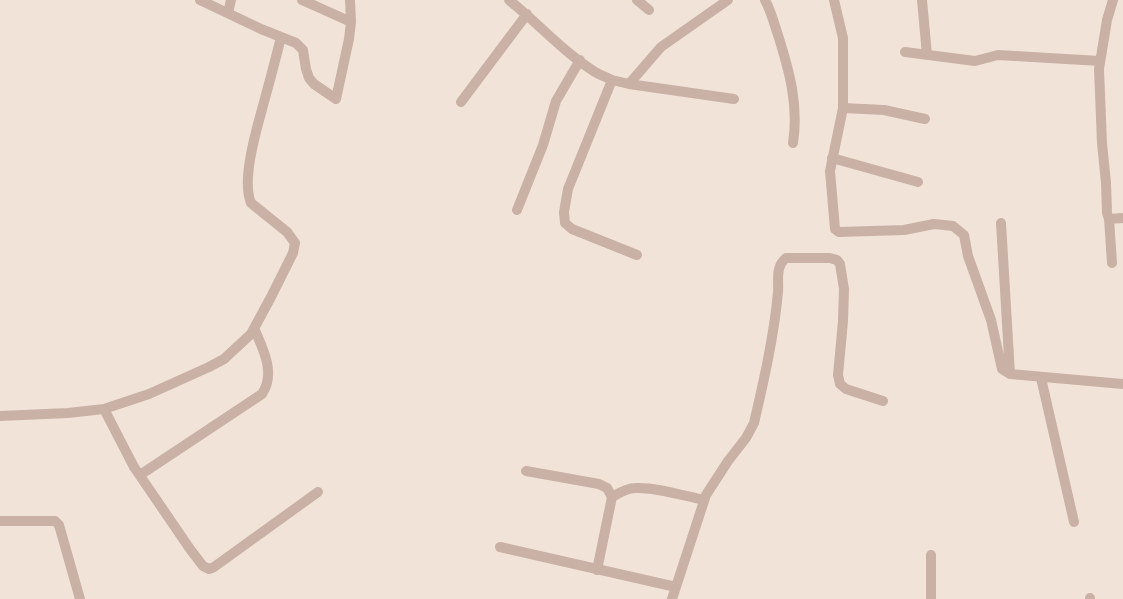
<!DOCTYPE html>
<html>
<head>
<meta charset="utf-8">
<style>
	body { margin:0 }
	canvas { display:block; background:#f2e3d9 }
</style>
</head>
<body>
<canvas width="1123" height="599"></canvas>
<script>
const context = document.querySelector('canvas').getContext('2d');
context.lineJoin = 'round';
function stroke(path, color, width, dash) { context.strokeStyle = color; context.lineWidth = width; context.lineCap = dash ? 'butt' : 'round'; context.setLineDash(dash || []); context.stroke(path); }
stroke(new Path2D(`
	M 200,0 L 261,29 L 296,43 L 303,50 L 306,69 L 309,78 L 314,84 L 336,99 L 349,39 L 351,22 L 350,0
	M 302,0 L 351,22
	M 509,0 C 538,23 563,52 595,72 C 600,75 606,77 612,80 L 568,189 L 564,212 L 565,223 L 572,229 L 637,255
	M 637,0 L 649,10
	M 765,0 C 771,11 774,23 778,35 C 789,70 799,105 793,143
	M 834,0 L 843,38 L 843,108 L 830,171 L 835,229 L 839,232 L 904,230 L 934,224 L 944,225 L 953,226 L 964,235 L 968,256 L 991,320 L 1002,369 L 1010,374 L 1123,384
	M 922,0 L 927,55
	M 1113,0 L 1107,20 L 1099,69 L 1102,143 L 1106,183 L 1107,213 L 1109,219 L 1123,218
	M 228,13 L 231,0
	M 905,52 L 975,61 L 998,55 L 1100,61
	M 612,80 L 629,84 L 734,99
	M 629,84 L 661,47 L 728,0
	M 461,102 L 527,14
	M 843,108 L 884,110 L 925,119
	M 832,158 L 918,182
	M 517,210 L 543,145 L 556,101 L 580,60
	M 1109,219 L 1112,263
	M 1001,223 L 1010,374
	M 1041,378 L 1074,522
	M 104,409 L 134,467 L 190,549 L 203,566 L 209,569 L 214,567 L 318,492
	M 0,416 L 68,413 L 104,409 L 149,394 L 209,367 L 224,359 L 251,334 L 271,297 L 293,253 L 295,243 L 287,232 L 251,203 C 241,179 257,128 264,102 C 270,80 276,58 281,37
	M 526,471 L 599,484 L 607,488 L 612,497 L 597,570
	M 140,475 L 262,394 C 276,373 263,349 254,328
	M 612,497 C 619,493 627,488 635,488 C 656,487 684,496 704,500
	M 0,521 L 55,521 L 59,525 L 80,599
	M 500,547 L 676,587
	M 931,555 L 931,599
	M 672,599 L 706,495 L 728,461 L 746,438 L 754,423 C 764,380 774,336 778,292 C 779,280 775,267 786,258 L 830,258 L 837,260 L 840,264 L 844,289 L 843,321 L 838,375 L 840,384 L 846,389 L 883,401
	M 1090,599 L 1090,598`), '#cab1a5', 10);
</script>
</body>
</html>
